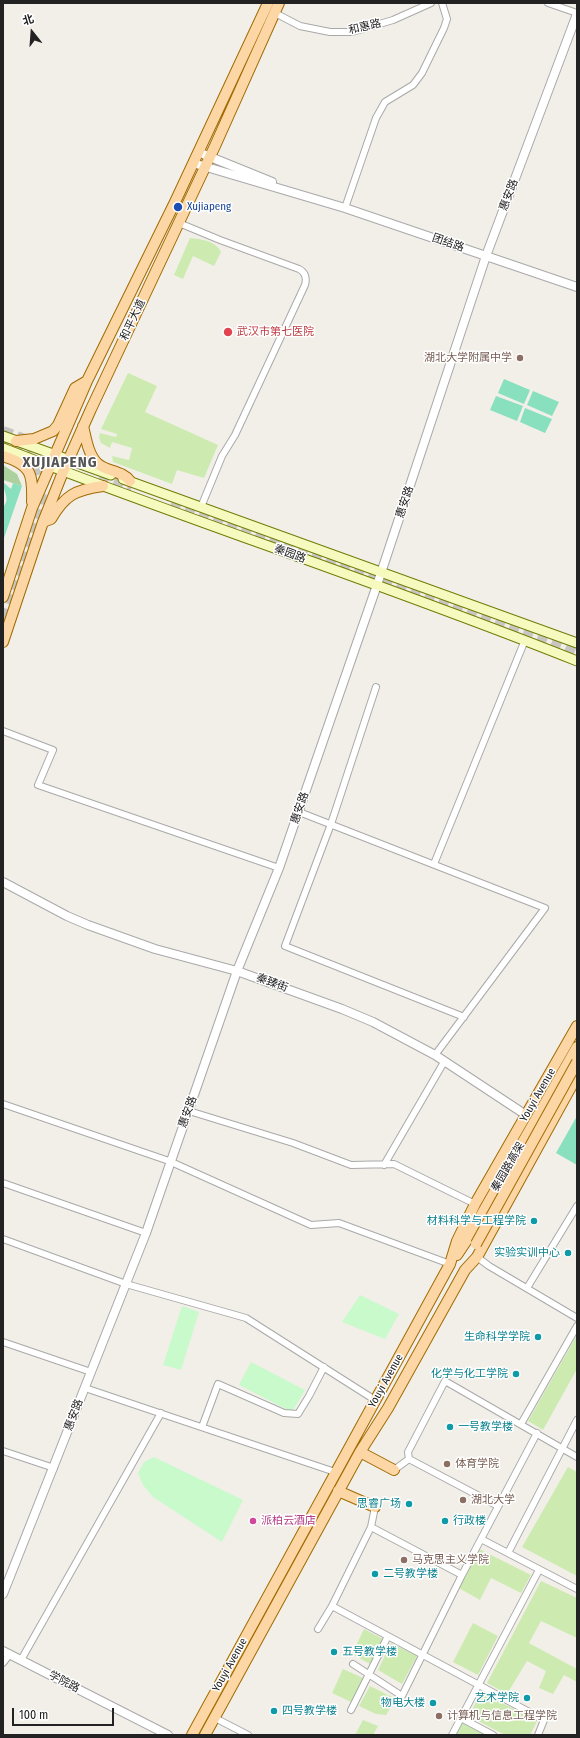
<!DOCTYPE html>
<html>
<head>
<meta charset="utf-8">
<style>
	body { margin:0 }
	#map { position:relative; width:580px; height:1738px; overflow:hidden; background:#f2efe9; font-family:"Fira Sans Condensed","Noto Sans SC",sans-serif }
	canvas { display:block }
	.frame { position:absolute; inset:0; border:4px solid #222; pointer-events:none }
	.north { position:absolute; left:12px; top:12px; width:40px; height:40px; -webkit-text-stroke:3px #fff; paint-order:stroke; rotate:343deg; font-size:11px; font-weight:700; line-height:16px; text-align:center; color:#222 }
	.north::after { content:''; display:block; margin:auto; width:14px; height:18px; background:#222; clip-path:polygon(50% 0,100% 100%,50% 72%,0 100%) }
	.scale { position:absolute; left:12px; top:1708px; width:102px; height:18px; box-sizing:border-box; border:2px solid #222; border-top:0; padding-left:5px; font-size:12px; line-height:14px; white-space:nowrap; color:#222; -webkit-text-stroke:3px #fff; paint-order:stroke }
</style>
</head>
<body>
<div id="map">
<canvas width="580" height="1738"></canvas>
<div class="frame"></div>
<div class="north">北</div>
<div class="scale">100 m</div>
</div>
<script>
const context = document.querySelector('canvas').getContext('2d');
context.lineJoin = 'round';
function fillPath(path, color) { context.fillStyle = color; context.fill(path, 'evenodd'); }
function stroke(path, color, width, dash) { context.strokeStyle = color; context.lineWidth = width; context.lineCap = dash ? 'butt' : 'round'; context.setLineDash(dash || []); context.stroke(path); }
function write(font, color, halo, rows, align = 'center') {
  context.font = font + ' "Fira Sans Condensed","Noto Sans SC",sans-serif'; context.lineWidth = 3; context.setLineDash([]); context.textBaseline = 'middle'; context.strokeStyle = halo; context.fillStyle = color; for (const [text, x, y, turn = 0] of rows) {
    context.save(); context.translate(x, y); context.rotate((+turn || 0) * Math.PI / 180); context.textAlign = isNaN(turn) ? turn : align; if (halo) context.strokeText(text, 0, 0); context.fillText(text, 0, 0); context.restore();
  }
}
fillPath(new Path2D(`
	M 190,238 C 201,239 216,241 221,252 L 214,266 L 193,256 L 183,279 L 174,275 Z
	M 128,373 L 157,386 L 145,412 L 218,445 L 204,478 L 177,470 L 172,484 L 113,462 L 112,456 L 129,460 L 132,448 L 112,442 L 110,448 L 101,443 L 99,437 L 100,433 L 116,437 L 117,434 L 101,429 Z
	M 577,1335 L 577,1369 L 543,1430 L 528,1421 Z
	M 568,1467 L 577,1472 L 577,1576 L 522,1547 Z
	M 479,1549 L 531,1575 L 521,1593 L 491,1578 L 480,1600 L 459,1588 Z
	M 541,1581 L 577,1598 L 577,1638 L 541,1621 L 529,1643 L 577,1669 L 577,1682 L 564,1675 L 553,1694 L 539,1688 L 546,1671 L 527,1661 L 507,1694 L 487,1683 Z
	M 473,1623 L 498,1636 L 478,1675 L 453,1662 Z
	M 364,1629 L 383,1639 L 370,1664 L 352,1654 Z
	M 391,1643 L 417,1656 L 402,1684 L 378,1670 Z
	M 343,1669 L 363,1678 L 351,1702 L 332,1693 Z
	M 370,1686 L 396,1699 L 386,1715 L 376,1714 L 359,1706 Z
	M 481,1692 L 537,1721 L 530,1735 L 505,1735 L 469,1716 Z
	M 363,1720 L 378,1726 L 373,1735 L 355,1735 Z
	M 462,1723 L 485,1735 L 456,1735 Z`), '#cdebb0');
fillPath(new Path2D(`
	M 3,465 L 17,474 L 22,486 L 3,480 Z`), '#add19e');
fillPath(new Path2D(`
	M 360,1295 L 399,1314 L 385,1339 L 342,1322 Z
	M 182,1306 L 199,1312 L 181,1370 L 163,1365 Z
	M 251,1362 L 305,1390 L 292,1412 L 239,1385 Z
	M 154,1457 L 243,1500 L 222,1542 L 153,1497 L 143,1485 L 138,1473 L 144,1462 Z`), '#c8facc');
fillPath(new Path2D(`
	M 504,379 L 530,390 L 524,404 L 498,393 Z
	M 533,391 L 559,402 L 552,416 L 527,405 Z
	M 496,396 L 523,406 L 517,421 L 490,410 Z
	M 525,408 L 552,419 L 545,433 L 520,422 Z
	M 3,482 L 11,489 L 13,483 L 22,486 L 3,541 L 3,507 C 11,499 3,492 3,482 Z
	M 577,1116 L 577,1165 L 556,1153 Z`), '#88e0be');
stroke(new Path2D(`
	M 3,431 L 28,440
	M 100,475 L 132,486
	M 172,501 L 577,653
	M 3,618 L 40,514 C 46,481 36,454 5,440`), '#c8c6c1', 10, [10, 5]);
const minor = new Path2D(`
	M 548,3 L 577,13
	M 275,13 L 300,26 L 330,32 L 352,32 L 393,20 L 431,3
	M 345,208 L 376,118 L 385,102 L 413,85 L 422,73 L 444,28 L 447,19 L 442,3
	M 179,223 L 220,240 L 299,269 C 305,272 307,278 305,285 L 235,435 L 222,456 L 201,507
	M 376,687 L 331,824 L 285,946 L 464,1017
	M 3,731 L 53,750 L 38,785 L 279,868
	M 299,812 L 545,908 L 435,1055
	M 434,864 L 525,640
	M 3,1104 L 169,1161 L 311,1225 L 339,1223 L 450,1264
	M 189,1111 L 293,1143 L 351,1165 L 394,1164 L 475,1204
	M 384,1165 L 444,1062
	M 3,1183 L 146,1233
	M 3,1239 L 126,1284 L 246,1318 L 375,1400
	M 477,1257 L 489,1266 L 577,1318
	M 527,1288 L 577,1206
	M 3,1342 L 91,1372
	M 85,1388 L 335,1472
	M 521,1424 L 577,1326
	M 202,1427 L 218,1384 L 284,1413 L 298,1414 L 309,1396 L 324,1367
	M 3,1451 L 54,1468
	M 409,1459 L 498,1506
	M 394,1470 L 409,1459 L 408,1452 L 445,1381 L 577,1457
	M 375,1507 L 371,1527 L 462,1575 L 537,1433
	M 481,1539 L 577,1589
	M 508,1553 L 577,1420
	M 332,1606 L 544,1720 L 538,1735
	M 318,1629 L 332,1606 L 371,1527
	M 21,1660 L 161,1413
	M 3,1663 L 10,1654
	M 353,1664 L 402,1696 L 462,1575
	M 351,1710 L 388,1636
	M 215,1718 L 248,1735
	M 461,1718 L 493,1735
	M 452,1735 L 539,1570`);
const tertiary = new Path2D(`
	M 198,152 L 272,182
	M 193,163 L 345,208 L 577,287
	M 3,882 L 67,916 L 88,925 L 155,949 L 237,971 L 342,1009 L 373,1022 L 435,1055 L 526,1115
	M 3,1594 L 146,1233 L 237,971 L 279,868 L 377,585 L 486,256 L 577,14
	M 3,1651 L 168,1735`);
const secondary = new Path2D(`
	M 3,436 L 111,475
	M 3,448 C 193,522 387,585 577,661
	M 123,479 L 577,643`);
const primary = new Path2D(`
	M 83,426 C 86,438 88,454 97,463 C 106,472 122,470 130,481
	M 16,441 L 34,439 L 53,431 L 58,425 L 75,388 L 87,381
	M 3,456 C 31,465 33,473 32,502
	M 43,522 L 51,519 C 65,495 75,490 103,486
	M 3,597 L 32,508 L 87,381 L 175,202 L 268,3
	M 3,642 L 43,522 L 63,472 L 91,409 L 215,146 L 279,3
	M 457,1255 L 467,1240 L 577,1047
	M 360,1452 L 394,1470
	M 338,1491 L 375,1507
	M 192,1735 L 450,1264 L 457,1241 L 475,1204 L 577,1026
	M 205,1735 L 360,1452 L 388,1408 L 465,1270 L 477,1257 L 577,1076`);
stroke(minor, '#a9a9a9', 8);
stroke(tertiary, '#a9a9a9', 10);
stroke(secondary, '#707d05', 11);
stroke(primary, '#a06b00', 12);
stroke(minor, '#fff', 6);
stroke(tertiary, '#fff', 8);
stroke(secondary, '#f7fabf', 9);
stroke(primary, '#fcd6a4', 10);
const primaryBridge = new Path2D(`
	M 476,1244 L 577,1062`);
stroke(primaryBridge, '#a06b00', 12, []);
stroke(primaryBridge, '#fcd6a4', 10);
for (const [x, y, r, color] of [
	[178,207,5,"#1a4fb4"],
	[228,332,5,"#e0444e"],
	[520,358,4,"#8d6e63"],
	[534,1221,4,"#0f9aa8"],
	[568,1253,4,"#0f9aa8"],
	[538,1337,4,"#0f9aa8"],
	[516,1374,4,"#0f9aa8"],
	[450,1427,4,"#0f9aa8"],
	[447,1464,4,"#8d6e63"],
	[463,1500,4,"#8d6e63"],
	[409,1504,4,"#0f9aa8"],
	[253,1521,4,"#d1479c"],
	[445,1521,4,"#0f9aa8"],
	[404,1560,4,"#8d6e63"],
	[375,1574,4,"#0f9aa8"],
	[334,1652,4,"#0f9aa8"],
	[527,1698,4,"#0f9aa8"],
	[433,1703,4,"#0f9aa8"],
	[274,1711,4,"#0f9aa8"],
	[439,1716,4,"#8d6e63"]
]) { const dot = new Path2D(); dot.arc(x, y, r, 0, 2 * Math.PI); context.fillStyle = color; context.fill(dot); stroke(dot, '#fff', 1.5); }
write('11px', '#222', '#fff', [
	["和惠路",365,27,-13],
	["惠安路",509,195,-69],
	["团结路",448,243,19],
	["和平大道",133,320,-65],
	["惠安路",405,502,-72],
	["秦园路",290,554,20],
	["惠安路",300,808,-71],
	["秦臻街",272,983,20],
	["Youyi Avenue",538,1095,-60],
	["惠安路",188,1112,-70],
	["秦园路高架",508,1167,-60],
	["Youyi Avenue",386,1381,-61],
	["惠安路",74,1415,-69],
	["Youyi Avenue",230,1665,-61],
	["学院路",64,1682,27]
]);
write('11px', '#164399', '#fff', [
	["Xujiapeng",187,207]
], 'left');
write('11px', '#be3a42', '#fff', [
	["武汉市第七医院",237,332]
], 'left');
write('11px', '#785e54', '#fff', [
	["湖北大学附属中学",512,358,"right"],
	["体育学院",455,1464],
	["湖北大学",471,1500],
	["马克思主义学院",412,1560],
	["计算机与信息工程学院",447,1716]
], 'left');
write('11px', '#0d838f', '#fff', [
	["材料科学与工程学院",526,1221],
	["实验实训中心",560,1253],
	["生命科学学院",530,1337],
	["化学与化工学院",508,1374],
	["一号教学楼",458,1427,"left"],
	["思睿广场",401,1504],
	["行政楼",453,1521,"left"],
	["二号教学楼",383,1574,"left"],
	["五号教学楼",342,1652,"left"],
	["艺术学院",519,1698],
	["物电大楼",425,1703],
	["四号教学楼",282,1711,"left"]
], 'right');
write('11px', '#b23c85', '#fff', [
	["派柏云酒店",261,1521]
], 'left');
context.letterSpacing = '1px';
write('bold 15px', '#555', '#fff', [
	["XUJIAPENG",60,463]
]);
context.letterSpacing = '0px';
</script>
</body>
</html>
